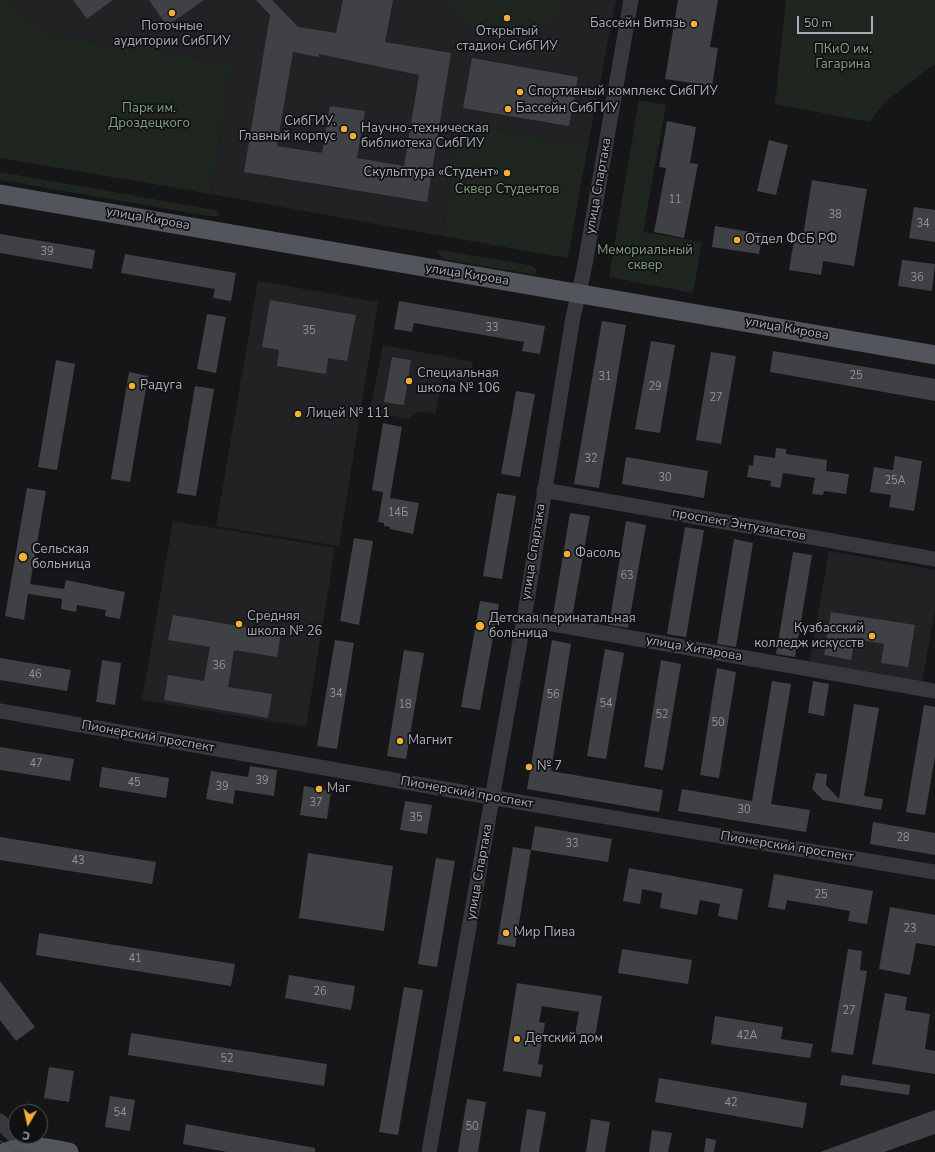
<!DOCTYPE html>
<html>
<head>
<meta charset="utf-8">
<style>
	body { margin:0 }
	#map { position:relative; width:935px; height:1152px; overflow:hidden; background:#161618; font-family:"Nunito Sans",sans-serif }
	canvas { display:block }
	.north { position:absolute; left:8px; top:1104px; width:40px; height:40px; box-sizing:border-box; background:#111113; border:1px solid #4d4f55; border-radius:50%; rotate:189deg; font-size:11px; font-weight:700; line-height:16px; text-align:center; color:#a8adb8 }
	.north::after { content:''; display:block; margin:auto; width:14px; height:18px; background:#f2b134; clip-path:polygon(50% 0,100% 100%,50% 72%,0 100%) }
	.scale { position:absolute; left:797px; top:16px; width:76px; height:18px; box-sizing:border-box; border:2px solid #a8adb8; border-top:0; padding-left:5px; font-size:12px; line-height:14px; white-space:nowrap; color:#a8adb8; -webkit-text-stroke:3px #111113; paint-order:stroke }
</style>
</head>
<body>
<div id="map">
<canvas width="935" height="1152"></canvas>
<div class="north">С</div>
<div class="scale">50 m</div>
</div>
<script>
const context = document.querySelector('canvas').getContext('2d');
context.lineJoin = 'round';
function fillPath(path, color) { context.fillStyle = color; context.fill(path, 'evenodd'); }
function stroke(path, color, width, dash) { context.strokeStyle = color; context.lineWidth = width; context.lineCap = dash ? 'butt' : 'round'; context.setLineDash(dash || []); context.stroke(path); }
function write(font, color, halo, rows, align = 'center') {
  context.font = font + ' "Nunito Sans",sans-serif'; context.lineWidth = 3.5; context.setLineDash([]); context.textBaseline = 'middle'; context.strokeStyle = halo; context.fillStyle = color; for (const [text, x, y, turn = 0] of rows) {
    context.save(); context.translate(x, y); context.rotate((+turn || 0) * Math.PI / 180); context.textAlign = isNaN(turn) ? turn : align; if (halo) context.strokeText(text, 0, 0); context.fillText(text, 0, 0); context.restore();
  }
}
fillPath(new Path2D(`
	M 9,0 L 616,0 L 588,145 L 459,123 L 442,236 L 211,194 L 233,63 L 48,34 Z
	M 258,281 L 378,302 L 339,546 L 216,526 Z
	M 383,345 L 473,362 L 469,384 L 442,379 L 436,414 L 418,411 L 409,419 L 370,412 Z
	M 173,521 L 335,548 L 306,727 L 142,700 Z
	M 829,551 L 935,570 L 935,610 L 922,683 L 809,663 Z`), '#222225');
fillPath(new Path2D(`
	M 0,0 L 9,0 L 48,34 L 233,63 L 211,194 L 0,158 Z
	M 448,0 L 561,0 C 556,34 511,47 482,34 C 467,27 455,15 448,0 Z
	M 786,0 L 935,0 L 935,64 L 884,103 L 870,122 L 775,104 Z
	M 639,100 L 666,105 L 643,232 L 702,242 L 693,293 L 609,277 Z
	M 459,123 L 588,145 L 568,258 L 442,236 Z
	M 0,172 L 216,210 L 220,214 L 218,216 L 207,216 L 0,180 Z
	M 440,250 L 533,266 L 537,271 L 535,274 L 525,273 L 443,259 L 438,253 Z`), '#1e261f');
fillPath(new Path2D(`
	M 73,0 L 113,0 L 87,19 Z
	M 149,0 L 204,0 L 167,26 Z
	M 256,0 L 272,0 L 298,27 L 336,33 L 343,0 L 393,0 L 385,42 L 451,53 L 427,202 L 244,172 L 270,15 ZM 293,52 L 319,57 L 319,54 L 419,75 L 404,166 L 357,158 L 365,111 L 330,106 L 322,153 L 277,146 Z
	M 678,0 L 718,0 L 710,47 L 718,48 L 712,86 L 665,79 Z
	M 472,58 L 578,77 L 569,126 L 463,108 Z
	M 667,121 L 696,127 L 690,163 L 698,164 L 684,238 L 654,232 L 666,168 L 659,167 Z
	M 769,140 L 788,145 L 776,195 L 757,191 Z
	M 812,180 L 867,189 L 854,266 L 823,261 L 821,275 L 789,270 L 794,240 L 802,242 Z
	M 914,207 L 935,210 L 935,242 L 909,238 Z
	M 715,226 L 763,234 L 759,254 L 712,247 Z
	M 0,234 L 95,250 L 92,269 L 0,253 Z
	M 125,254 L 236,273 L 231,301 L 213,298 L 215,289 L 121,273 Z
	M 902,260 L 935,264 L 932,291 L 898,286 Z
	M 270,300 L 356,315 L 347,361 L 328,358 L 326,374 L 277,366 L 279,350 L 262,347 Z
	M 399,301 L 545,326 L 540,354 L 522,351 L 524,342 L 414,323 L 412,332 L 394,329 Z
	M 207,314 L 226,317 L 216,373 L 197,369 Z
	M 602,321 L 626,325 L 599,488 L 574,484 Z
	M 651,341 L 675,345 L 660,433 L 635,429 Z
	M 773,351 L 935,379 L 935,401 L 770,372 Z
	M 711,352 L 736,356 L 721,444 L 696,440 Z
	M 392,357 L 411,360 L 404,405 L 384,402 Z
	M 56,360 L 75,364 L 57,470 L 38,467 Z
	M 129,372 L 148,376 L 130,482 L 111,479 Z
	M 195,386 L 214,389 L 196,496 L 177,493 Z
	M 516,391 L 535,394 L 520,477 L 501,474 Z
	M 383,423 L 402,427 L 390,498 L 419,503 L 413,534 L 390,529 L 390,527 L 384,526 L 384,523 L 378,522 L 383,492 L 372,490 Z
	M 776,448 L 786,449 L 786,454 L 827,460 L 826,471 L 849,474 L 846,494 L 824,491 L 823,495 L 812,494 L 815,478 L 783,473 L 780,488 L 770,486 L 771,481 L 747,477 L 749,465 L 753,466 L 754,455 L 775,458 Z
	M 895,456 L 922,461 L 914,511 L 889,507 L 891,495 L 870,492 L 874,467 L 893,470 Z
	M 626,457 L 708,471 L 704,498 L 622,484 Z
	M 27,488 L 46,491 L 30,584 L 64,589 L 66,580 L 125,592 L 120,619 L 105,616 L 106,610 L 77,605 L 76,612 L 61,609 L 62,599 L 28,594 L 24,620 L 5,616 Z
	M 497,493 L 516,496 L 502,579 L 483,576 Z
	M 570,513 L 590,516 L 572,618 L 553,615 Z
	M 626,521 L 646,525 L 628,628 L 609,625 Z
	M 685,527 L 704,530 L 686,637 L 667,634 Z
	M 354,538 L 373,541 L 359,625 L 340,621 Z
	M 734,539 L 753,543 L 736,647 L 717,644 Z
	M 793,552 L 812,555 L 795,657 L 776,654 Z
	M 480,601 L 499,604 L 480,710 L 461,707 Z
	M 831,612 L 915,625 L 908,667 L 881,663 L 884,644 L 855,639 L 851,660 L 824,655 Z
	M 173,615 L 281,633 L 277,657 L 234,650 L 228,687 L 272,694 L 268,718 L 164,700 L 168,675 L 204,681 L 210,647 L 168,640 Z
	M 335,640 L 354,643 L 337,749 L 317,746 Z
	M 552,640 L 571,644 L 551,771 L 663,790 L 659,812 L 527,789 Z
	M 605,649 L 624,653 L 606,759 L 587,756 Z
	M 404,650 L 424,653 L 406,759 L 387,756 Z
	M 0,658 L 71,670 L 67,691 L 0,680 Z
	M 102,660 L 121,663 L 115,705 L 96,702 Z
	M 661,660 L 681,664 L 663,770 L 644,767 Z
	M 717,668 L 736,672 L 719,778 L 700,775 Z
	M 772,681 L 791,684 L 771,804 L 810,810 L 806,832 L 678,811 L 682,789 L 752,801 Z
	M 813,681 L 829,684 L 824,716 L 808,713 Z
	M 854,704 L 879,708 L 864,796 L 883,799 L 881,810 L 823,800 L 812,789 L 816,773 L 827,774 L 826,785 L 839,799 Z
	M 924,705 L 935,707 L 935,756 L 925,815 L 906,812 Z
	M 0,747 L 74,759 L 70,781 L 0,770 Z
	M 250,766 L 277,770 L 274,796 L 235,790 L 233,804 L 206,799 L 211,771 L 248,777 Z
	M 102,767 L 169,778 L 166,798 L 99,787 Z
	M 304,786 L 331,791 L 327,819 L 300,815 Z
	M 405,801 L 432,805 L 427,834 L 400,830 Z
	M 873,822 L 935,833 L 935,855 L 870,844 Z
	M 535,826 L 612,839 L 608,862 L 531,850 Z
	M 0,837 L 156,862 L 152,884 L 0,860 Z
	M 513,847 L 531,850 L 515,947 L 497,944 Z
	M 308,853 L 393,866 L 384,931 L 299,918 Z
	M 436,858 L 455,861 L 437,967 L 418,964 Z
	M 629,868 L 743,889 L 737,920 L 718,916 L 720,904 L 700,900 L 697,915 L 660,908 L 662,893 L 642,889 L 640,904 L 623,901 Z
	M 774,874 L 873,891 L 867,924 L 848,921 L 850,911 L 787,900 L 785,910 L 768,907 Z
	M 890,907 L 935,915 L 935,946 L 916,943 L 910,975 L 879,969 Z
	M 39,933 L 235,964 L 231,986 L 36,955 Z
	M 622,949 L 692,960 L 688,984 L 618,973 Z
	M 848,949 L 862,951 L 860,970 L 867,971 L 853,1055 L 831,1052 Z
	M 289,975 L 355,986 L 351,1010 L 285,998 Z
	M 0,981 L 35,1027 L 16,1041 L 0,1020 Z
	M 517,983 L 602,996 L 595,1037 L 575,1034 L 579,1012 L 542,1006 L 539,1022 L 545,1023 L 538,1064 L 543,1065 L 541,1077 L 503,1071 Z
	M 404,987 L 423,990 L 398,1135 L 379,1132 Z
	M 885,993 L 907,997 L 905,1010 L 930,1014 L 925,1049 L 935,1051 L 935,1074 L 872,1064 Z
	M 715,1016 L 783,1027 L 781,1039 L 813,1044 L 810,1058 L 711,1044 Z
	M 131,1033 L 327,1064 L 324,1086 L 128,1055 Z
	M 49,1067 L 74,1071 L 69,1102 L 44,1098 Z
	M 842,1075 L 910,1085 L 909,1095 L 840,1085 Z
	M 659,1078 L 807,1103 L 803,1128 L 655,1102 Z
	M 110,1096 L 135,1100 L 130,1131 L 105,1127 Z
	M 467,1099 L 486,1102 L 478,1152 L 458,1152 Z
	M 527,1109 L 546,1112 L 539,1152 L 520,1152 Z
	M 935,1110 L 935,1134 L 884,1152 L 820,1152 Z
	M 591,1119 L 610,1122 L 605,1152 L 586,1152 Z
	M 186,1124 L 315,1148 L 315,1152 L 227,1152 L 183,1144 Z
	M 652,1130 L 672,1133 L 668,1152 L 649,1152 Z
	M 706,1138 L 716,1140 L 714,1152 L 704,1152 Z`), '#404145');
stroke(new Path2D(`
	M 544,490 L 935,559
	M 524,619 L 935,691
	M 0,711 L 513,801 L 935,872
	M 0,1121 C 10,1134 19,1141 35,1146
	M 429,1152 L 524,619 L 573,317 L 584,270 L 631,0`), '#37383d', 15);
stroke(new Path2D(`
	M 0,194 L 935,355
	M 5,1152 C 32,1144 42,1147 69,1152`), '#53555c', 19);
stroke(new Path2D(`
	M 0,1141 L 14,1149 L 29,1152`), '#4a4c52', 1);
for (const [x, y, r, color] of [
	[172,13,4,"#f2b134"],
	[507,18,4,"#f2b134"],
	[694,24,4,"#f2b134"],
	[520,92,4,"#f2b134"],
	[508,109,4,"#f2b134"],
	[344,129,4,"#f2b134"],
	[353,136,4,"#f2b134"],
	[507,173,4,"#f2b134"],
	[737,240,4,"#f2b134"],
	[409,381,4,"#f2b134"],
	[132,386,4,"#f2b134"],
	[298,414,4,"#f2b134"],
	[567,554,4,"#f2b134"],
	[23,557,5,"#f2b134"],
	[239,624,4,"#f2b134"],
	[480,626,5,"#f2b134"],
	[872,636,4,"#f2b134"],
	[400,741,4,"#f2b134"],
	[529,767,4,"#f2b134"],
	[319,789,4,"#f2b134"],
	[506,933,4,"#f2b134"],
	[517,1039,4,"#f2b134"]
]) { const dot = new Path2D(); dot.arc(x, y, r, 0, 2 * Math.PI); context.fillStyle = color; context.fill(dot); stroke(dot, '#111113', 1.5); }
write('11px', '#8e929b', null, [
	["11",675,200],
	["38",835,215],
	["34",923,224],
	["39",47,252],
	["36",917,278],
	["33",492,328],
	["35",309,331],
	["25",856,376],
	["31",605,377],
	["29",655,387],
	["27",716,398],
	["32",591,459],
	["30",665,478],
	["25А",895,481],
	["14Б",398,513],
	["63",627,576],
	["36",219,666],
	["46",35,675],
	["34",336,694],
	["56",553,695],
	["54",606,704],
	["18",405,705],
	["52",662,715],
	["50",718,723],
	["47",36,764],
	["39",262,781],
	["45",134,783],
	["39",222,787],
	["37",316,803],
	["30",744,810],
	["35",416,818],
	["28",903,838],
	["33",572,844],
	["43",78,861],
	["25",821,895],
	["23",910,929],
	["41",135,959],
	["26",320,992],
	["27",849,1011],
	["42А",747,1036],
	["52",227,1059],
	["42",731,1103],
	["54",120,1113],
	["50",472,1127]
]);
write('13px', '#a8adb8', '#111113', [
	["Бассейн Витязь",686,24,"right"],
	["Поточные",172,27,"center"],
	["аудитории СибГИУ",172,42,"center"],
	["Открытый",507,32,"center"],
	["стадион СибГИУ",507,47,"center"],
	["Спортивный комплекс СибГИУ",528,92],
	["Бассейн СибГИУ",516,109],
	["СибГИУ.",336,122,"right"],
	["Главный корпус",336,137,"right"],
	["Научно-техническая",361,129],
	["библиотека СибГИУ",361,144],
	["Скульптура «Студент»",499,173,"right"],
	["Отдел ФСБ РФ",745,240],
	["Специальная",417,374],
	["школа № 106",417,389],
	["Радуга",140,386],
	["Лицей № 111",306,414],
	["Сельская",32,550],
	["больница",32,565],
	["Фасоль",575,554],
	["Средняя",247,617],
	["школа № 26",247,632],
	["Детская перинатальная",489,619],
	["больница",489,634],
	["Кузбасский",864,629,"right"],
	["колледж искусств",864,644,"right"],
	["Магнит",408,741],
	["№ 7",537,767],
	["Маг",327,789],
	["Мир Пива",514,933],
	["Детский дом",525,1039]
], 'left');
write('13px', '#7fa381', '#111113', [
	["ПКиО им.",843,50],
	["Гагарина",843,65],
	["Парк им.",149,109],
	["Дроздецкого",149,124],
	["Сквер Студентов",507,190],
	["Мемориальный",645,251],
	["сквер",645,266]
]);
write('13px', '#a8adb8', '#111113', [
	["улица Спартака",599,186,-80],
	["улица Кирова",148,219,10],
	["улица Кирова",467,275,9],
	["улица Кирова",787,329,10],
	["проспект Энтузиастов",739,525,10],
	["улица Спартака",534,552,-81],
	["улица Хитарова",694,649,10],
	["Пионерский проспект",148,737,10],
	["Пионерский проспект",467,793,10],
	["Пионерский проспект",787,847,9],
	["улица Спартака",480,872,-80]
]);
</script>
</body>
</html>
